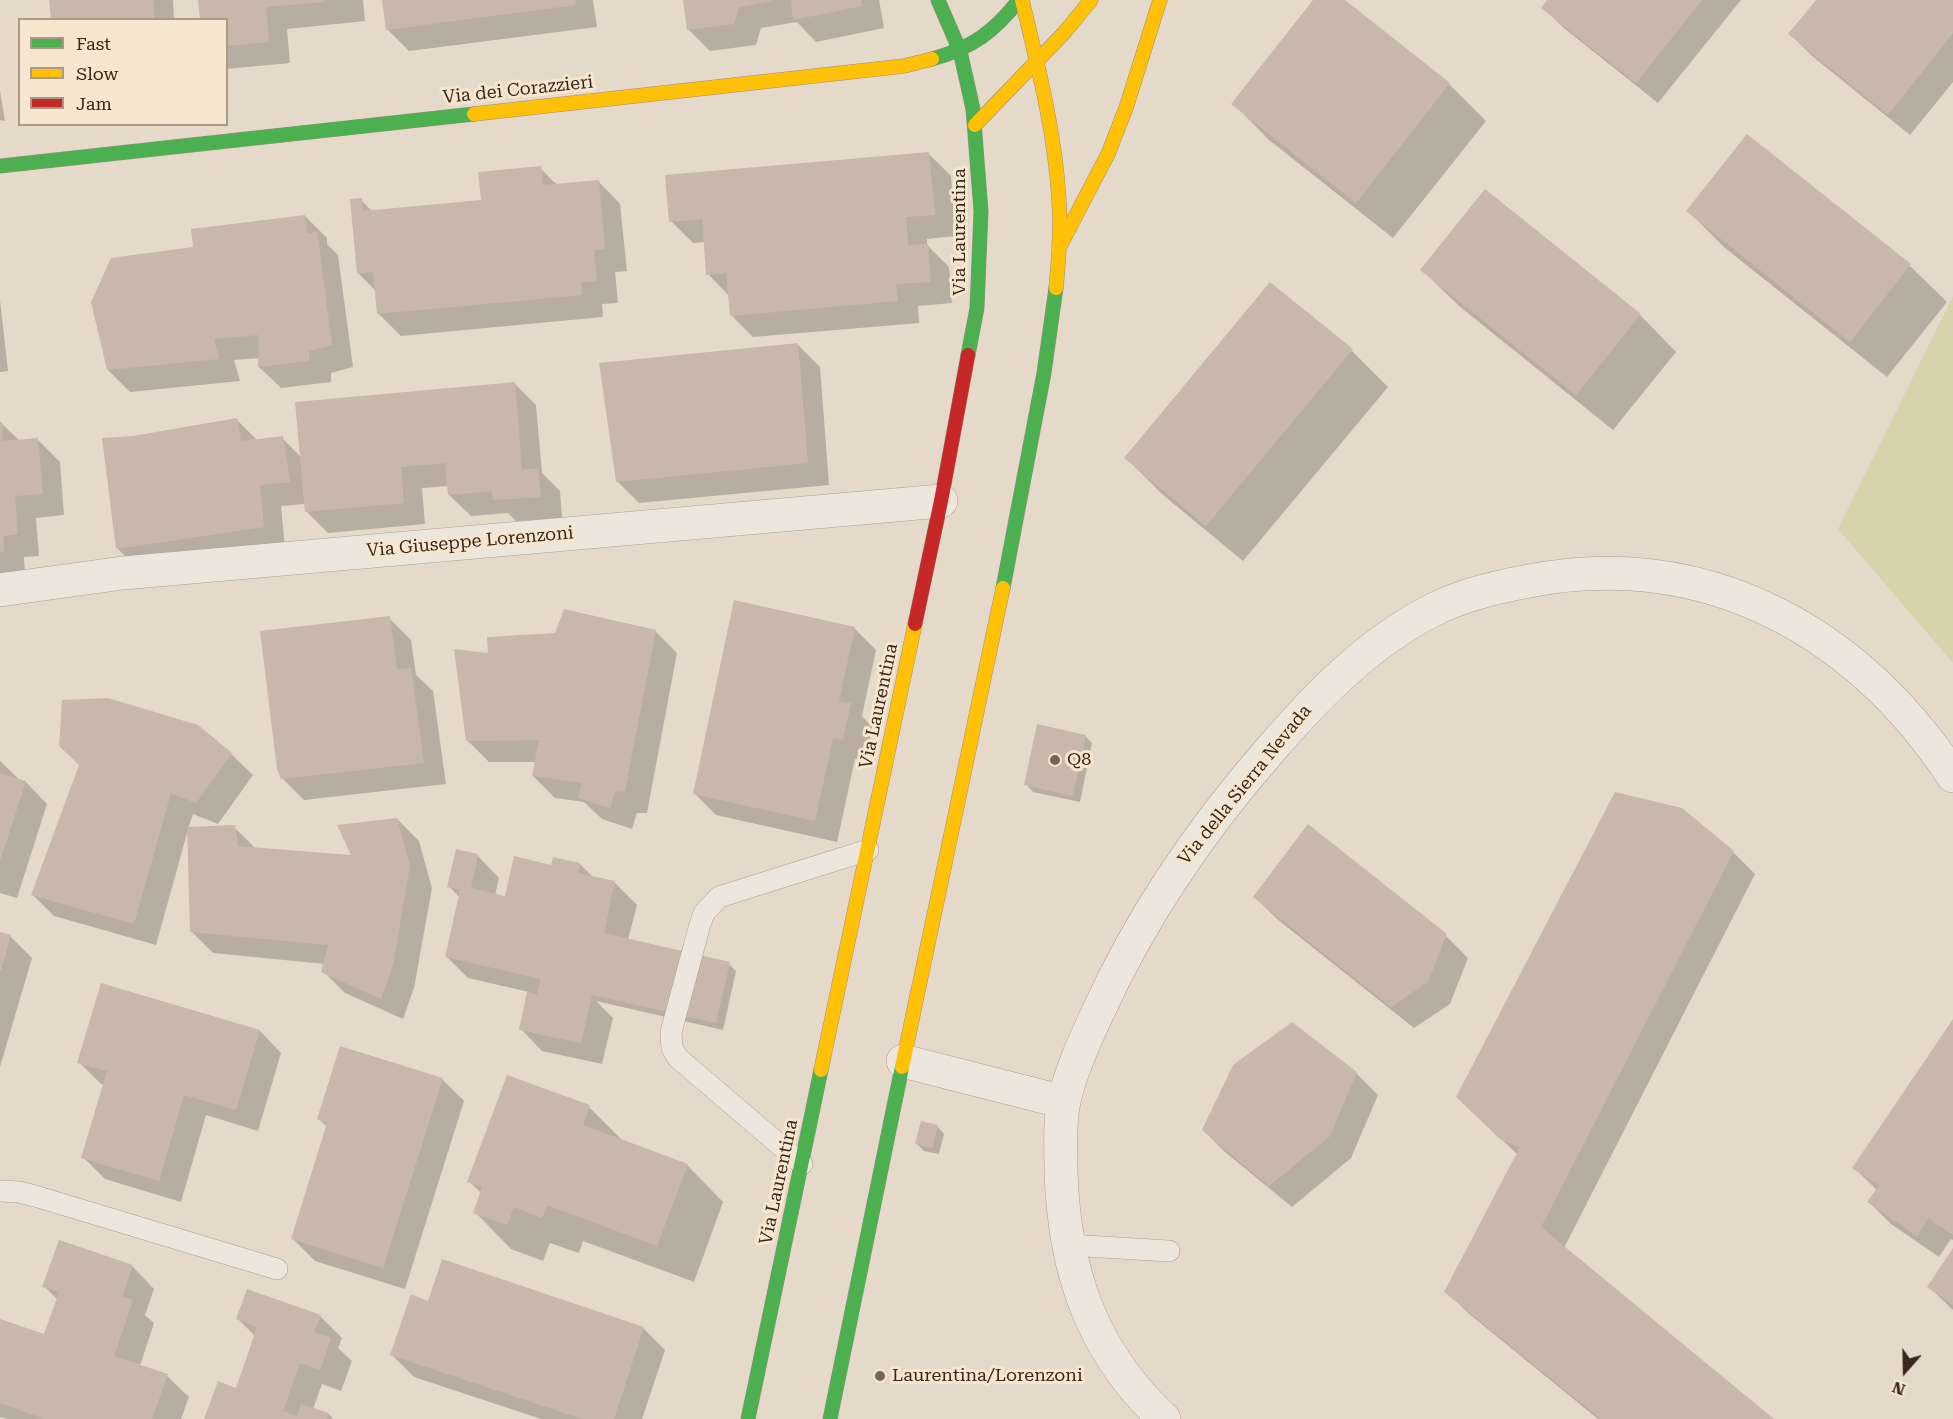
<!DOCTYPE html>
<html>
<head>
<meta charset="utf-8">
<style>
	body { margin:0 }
	#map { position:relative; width:1953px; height:1419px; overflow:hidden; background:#e5daca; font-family:"Roboto Serif",serif }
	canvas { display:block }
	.legend { position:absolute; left:18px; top:18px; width:210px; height:108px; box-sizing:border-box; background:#f7e6cf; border:2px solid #ab9987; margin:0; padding:8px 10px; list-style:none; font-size:18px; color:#39261c }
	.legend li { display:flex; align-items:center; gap:12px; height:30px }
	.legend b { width:30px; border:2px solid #ab9987 }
	.north { position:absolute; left:1875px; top:1341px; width:60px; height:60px; -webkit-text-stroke:4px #f7e6cf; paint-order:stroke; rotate:200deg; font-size:16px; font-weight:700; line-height:24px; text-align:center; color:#39261c }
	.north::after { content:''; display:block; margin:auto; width:21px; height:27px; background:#39261c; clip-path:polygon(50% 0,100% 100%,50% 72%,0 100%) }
</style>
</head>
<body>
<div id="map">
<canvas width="1953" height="1419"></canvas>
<ul class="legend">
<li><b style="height:8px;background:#4caf50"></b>Fast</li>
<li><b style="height:8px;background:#ffc107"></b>Slow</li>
<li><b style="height:8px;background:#c62828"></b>Jam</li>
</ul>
<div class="north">N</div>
</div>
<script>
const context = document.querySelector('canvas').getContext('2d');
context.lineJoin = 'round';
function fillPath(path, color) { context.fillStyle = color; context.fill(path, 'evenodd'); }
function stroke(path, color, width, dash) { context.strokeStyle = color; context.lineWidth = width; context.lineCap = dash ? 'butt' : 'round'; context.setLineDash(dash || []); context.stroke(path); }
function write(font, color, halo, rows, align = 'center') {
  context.font = font + ' "Roboto Serif",serif'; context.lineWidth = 6; context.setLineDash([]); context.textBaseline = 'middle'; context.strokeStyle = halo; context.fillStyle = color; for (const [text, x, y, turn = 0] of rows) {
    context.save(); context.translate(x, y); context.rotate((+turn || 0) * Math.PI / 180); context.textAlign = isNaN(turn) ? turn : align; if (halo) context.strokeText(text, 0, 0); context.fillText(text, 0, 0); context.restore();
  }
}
fillPath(new Path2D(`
	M 1953,296 L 1953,663 L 1838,529 Z`), '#d9d3ab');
fillPath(new Path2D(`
	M 51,0 L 173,0 L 174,20 L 52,20 Z
	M 200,0 L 363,0 L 365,21 L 287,29 L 290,63 L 226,69 L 226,20 Z
	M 383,0 L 593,0 L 597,27 L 409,51 L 387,29 Z
	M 685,0 L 879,0 L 884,28 L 816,42 L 797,22 L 761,28 L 756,45 L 710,51 L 688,29 Z
	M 1315,0 L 1343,0 L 1449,84 L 1486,121 L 1393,238 L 1269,140 L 1233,103 Z
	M 1549,0 L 1741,0 L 1658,103 L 1565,29 L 1543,8 Z
	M 1817,0 L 1953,0 L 1953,82 L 1910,135 L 1812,56 L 1790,34 Z
	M 0,91 L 5,121 L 0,120 Z
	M 1747,137 L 1910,266 L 1947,302 L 1887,377 L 1725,248 L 1688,211 Z
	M 929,154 L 951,176 L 956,236 L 927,239 L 927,245 L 949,267 L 952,303 L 918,306 L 919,323 L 753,337 L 731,315 L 729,296 L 708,274 L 705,242 L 693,243 L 671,221 Z
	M 540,168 L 558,186 L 599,182 L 620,204 L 627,271 L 615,272 L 618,303 L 602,304 L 603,317 L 401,336 L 379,314 L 376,291 L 358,273 L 361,200 L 373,212 L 483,201 Z
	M 305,216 L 327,238 L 327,244 L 338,255 L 353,367 L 331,373 L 331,382 L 281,388 L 259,367 L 260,358 L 234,360 L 240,381 L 130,392 L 108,370 L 195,249 Z
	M 1422,270 L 1640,315 L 1676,352 L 1613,430 L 1459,306 Z
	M 0,300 L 8,371 L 0,372 Z
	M 798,345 L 820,367 L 829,485 L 639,503 L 617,481 Z
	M 1352,351 L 1388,387 L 1243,561 L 1163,495 L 1126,458 Z
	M 514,383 L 536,405 L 542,473 L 560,491 L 562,518 L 516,521 L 508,513 L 471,516 L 449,495 L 449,486 L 422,488 L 425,524 L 328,533 L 306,511 L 306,504 L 281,506 L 285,548 L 139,570 L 117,548 L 133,437 L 236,419 L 258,441 L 282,438 L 301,457 Z
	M 0,422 L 20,441 L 38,440 L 60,462 L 64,515 L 36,518 L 39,556 L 24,557 L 25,573 L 0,576 Z
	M 389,618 L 411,640 L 416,675 L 433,691 L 446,784 L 304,800 L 282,778 Z
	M 854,628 L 876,650 L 862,716 L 872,727 L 865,761 L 855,759 L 837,842 L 716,815 L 694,793 Z
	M 655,631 L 677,653 L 647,813 L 637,813 L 632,829 L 602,819 L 584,802 L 555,798 L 533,776 L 536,762 L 489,762 L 467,740 L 490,655 Z
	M 1085,736 L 1092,743 L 1080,802 L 1033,792 L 1026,784 Z
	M 231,754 L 253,775 L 218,824 L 193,814 L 188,829 L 234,827 L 256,849 L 353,857 L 397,819 L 419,841 L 432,888 L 414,988 L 403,1019 L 345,993 L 323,971 L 325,964 L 213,953 L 191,931 L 188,830 L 156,945 L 54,916 L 33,895 L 81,766 Z
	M 0,761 L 21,781 L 26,782 L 47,804 L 17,898 L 0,893 Z
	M 1733,852 L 1755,874 L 1564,1248 L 1772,1419 L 1598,1419 L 1468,1313 L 1446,1291 L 1517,1154 L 1480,1119 Z
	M 478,856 L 499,878 L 495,895 L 506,897 L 552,867 L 580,864 L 594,878 L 615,883 L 637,905 L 628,940 L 729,964 L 736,971 L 723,1030 L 596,1001 L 613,1018 L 602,1064 L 542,1051 L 521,1029 L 529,992 L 468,978 L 447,957 L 460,898 L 449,886 Z
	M 1255,897 L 1446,936 L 1468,958 L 1450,1004 L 1414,1028 L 1277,919 Z
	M 0,933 L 10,936 L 32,958 L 0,1067 Z
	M 1953,1022 L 1953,1240 L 1951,1239 L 1939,1257 L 1891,1224 L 1869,1202 L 1877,1190 L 1854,1168 Z
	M 260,1031 L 281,1053 L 258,1131 L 206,1115 L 181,1202 L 105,1179 L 83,1157 L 105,1085 L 101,1084 L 79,1062 Z
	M 1356,1073 L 1378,1095 L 1351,1158 L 1292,1207 L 1225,1152 L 1203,1130 Z
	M 442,1079 L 464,1101 L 405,1289 L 315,1261 L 293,1239 L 328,1128 L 319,1119 Z
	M 589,1107 L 624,1142 L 687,1165 L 723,1202 L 694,1282 L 583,1241 L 579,1253 L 550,1243 L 543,1261 L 511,1249 L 475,1212 L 482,1194 L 469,1181 Z
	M 937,1126 L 944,1134 L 939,1154 L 924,1151 L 917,1144 Z
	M 60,1242 L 133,1267 L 154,1289 L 145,1315 L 154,1323 L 140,1366 L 167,1376 L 189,1397 L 181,1419 L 7,1419 L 0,1417 L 0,1320 L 45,1336 L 58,1300 L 44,1286 Z
	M 1953,1251 L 1953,1310 L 1929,1287 Z
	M 429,1303 L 643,1328 L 665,1350 L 642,1419 L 541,1419 L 414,1377 L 392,1355 Z
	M 320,1316 L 342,1338 L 338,1348 L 352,1361 L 341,1391 L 322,1384 L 313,1409 L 329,1414 L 333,1419 L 206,1419 L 237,1390 L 255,1336 L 238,1319 Z`), '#0003');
fillPath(new Path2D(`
	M 49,0 L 153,0 L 155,20 L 51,20 Z
	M 198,0 L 325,0 L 325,2 L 266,7 L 269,42 L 226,46 L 226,20 L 200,20 Z
	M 382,0 L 575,0 L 576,5 L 386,30 Z
	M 683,0 L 771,0 L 771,1 L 739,7 L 734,24 L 687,30 Z
	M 791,0 L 861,0 L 862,6 L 793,20 Z
	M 1313,0 L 1345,0 L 1450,83 L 1356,203 L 1231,104 Z
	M 1547,0 L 1702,0 L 1636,83 L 1541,8 Z
	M 1816,0 L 1953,0 L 1953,33 L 1888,115 L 1788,34 Z
	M 1747,134 L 1911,264 L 1850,342 L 1686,211 Z
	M 929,152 L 935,215 L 906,217 L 908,245 L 928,244 L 931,282 L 896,284 L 898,301 L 730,316 L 726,273 L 706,275 L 702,219 L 669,222 L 665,175 Z
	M 541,166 L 543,185 L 599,180 L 605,249 L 594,250 L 597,281 L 581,282 L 582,295 L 377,314 L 373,272 L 357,274 L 350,199 L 362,198 L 363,211 L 481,200 L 478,172 Z
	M 1485,189 L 1641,314 L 1576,395 L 1420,270 Z
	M 305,215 L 308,234 L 317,231 L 332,345 L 309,351 L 309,361 L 258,367 L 259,335 L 214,339 L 219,359 L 107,370 L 91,302 L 111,258 L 193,247 L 191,229 Z
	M 1270,282 L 1353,349 L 1206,526 L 1124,458 Z
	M 798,343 L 808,463 L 616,482 L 599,363 Z
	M 515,382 L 522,470 L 538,468 L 541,497 L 493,500 L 492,491 L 448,495 L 445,463 L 401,467 L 404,503 L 305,512 L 295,402 Z
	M 237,418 L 241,441 L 283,436 L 290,482 L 260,485 L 264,527 L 116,549 L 102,438 L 133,436 Z
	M 0,422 L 2,422 L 3,441 L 38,438 L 43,494 L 15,496 L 18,534 L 3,536 L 4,552 L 0,552 Z
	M 734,600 L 855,627 L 839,701 L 851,703 L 843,740 L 833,738 L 815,821 L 693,794 Z
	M 564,609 L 656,630 L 625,791 L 615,792 L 610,808 L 578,798 L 582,783 L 532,776 L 539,740 L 466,741 L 454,649 L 488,653 L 487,637 L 555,633 Z
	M 390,616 L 397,669 L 411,668 L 424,763 L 281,779 L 277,769 L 260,631 Z
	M 108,698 L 198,725 L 232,753 L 196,803 L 171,793 L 134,924 L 31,895 L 79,765 L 59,746 L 62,700 Z
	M 1037,724 L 1086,735 L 1073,796 L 1024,785 Z
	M 0,773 L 26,781 L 0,861 Z
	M 1615,792 L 1682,808 L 1734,851 L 1541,1227 L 1774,1419 L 1601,1419 L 1444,1292 L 1520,1147 L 1501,1140 L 1456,1097 Z
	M 397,818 L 410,865 L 393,965 L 381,999 L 321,972 L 328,945 L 190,932 L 187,827 L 235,825 L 238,846 L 351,855 L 337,825 Z
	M 1308,824 L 1447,934 L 1428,982 L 1391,1007 L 1253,897 Z
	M 456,849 L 478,854 L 471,888 L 505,896 L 514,856 L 551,865 L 553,857 L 580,863 L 578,873 L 615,881 L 604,933 L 730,962 L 716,1023 L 592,995 L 581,1043 L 519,1030 L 527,992 L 537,995 L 541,979 L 445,957 L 460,890 L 447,887 Z
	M 0,932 L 11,935 L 1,970 L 0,970 Z
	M 101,983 L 260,1030 L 236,1110 L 184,1095 L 159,1181 L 81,1158 L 107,1071 L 77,1063 Z
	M 1953,1019 L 1953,1235 L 1928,1218 L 1917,1236 L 1867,1202 L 1879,1185 L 1852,1168 Z
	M 1292,1022 L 1357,1072 L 1330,1136 L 1269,1186 L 1202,1130 L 1233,1065 Z
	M 340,1046 L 443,1078 L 383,1268 L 291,1239 L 327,1123 L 317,1119 Z
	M 507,1075 L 590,1105 L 583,1125 L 688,1164 L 657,1246 L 547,1205 L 542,1218 L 514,1207 L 507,1225 L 473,1213 L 482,1187 L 467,1182 Z
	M 921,1121 L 938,1125 L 932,1148 L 915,1144 Z
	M 59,1240 L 133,1265 L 122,1297 L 133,1300 L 114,1356 L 168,1374 L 152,1419 L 45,1419 L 0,1403 L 0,1319 L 44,1334 L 59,1292 L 42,1287 Z
	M 1953,1248 L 1953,1305 L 1927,1287 Z
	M 442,1259 L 644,1327 L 614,1419 L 582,1419 L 390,1355 L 411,1294 L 428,1301 Z
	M 247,1289 L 321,1315 L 314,1332 L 331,1338 L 320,1370 L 300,1363 L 283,1411 L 297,1416 L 301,1404 L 329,1413 L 327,1419 L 204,1419 L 218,1381 L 236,1388 L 257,1327 L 236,1319 Z`), '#c9b7ab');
const lane = new Path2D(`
	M 802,1164 L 678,1058 L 672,1048 L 671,1032 L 699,928 L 704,913 L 719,897 L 868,850
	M 0,1191 L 19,1192 L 35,1196 L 277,1269
	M 1069,1245 L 1169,1251`);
const street = new Path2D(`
	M 0,590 L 123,573 L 941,501
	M 903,1061 L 1064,1102
	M 1164,1419 C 1091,1351 1064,1270 1061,1171 C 1061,1148 1059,1123 1064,1101 C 1071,1070 1085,1040 1098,1012 C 1142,915 1201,829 1271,749 C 1317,696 1367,644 1431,611 C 1461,595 1496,587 1529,581 C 1706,547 1856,630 1953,776`);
const fast = new Path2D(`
	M 938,0 L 960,51 L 973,109 L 981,211 L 977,308 L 968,355
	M 932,59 C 972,48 994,32 1019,0
	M 0,166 L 474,114
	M 1003,588 L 1044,373 L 1056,288
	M 748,1419 L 821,1070
	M 830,1419 L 902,1067`);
const slow = new Path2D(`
	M 1022,0 C 1038,66 1055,132 1059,200 C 1061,229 1059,259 1056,288
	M 474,114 L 904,66 L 932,59
	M 975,125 L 1064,33 L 1091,0
	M 1061,244 L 1108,154 L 1126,108 L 1160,0
	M 902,1067 L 1003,588
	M 821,1070 L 915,624`);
const jam = new Path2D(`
	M 915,624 L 941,501 L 968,355`);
stroke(lane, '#aa9f94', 22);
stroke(street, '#aa9f94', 34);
stroke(fast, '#9a8f84', 15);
stroke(slow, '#9a8f84', 15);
stroke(jam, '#9a8f84', 15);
stroke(lane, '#ede6dd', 21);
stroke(street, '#ede6dd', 33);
stroke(fast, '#4caf50', 14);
stroke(slow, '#ffc107', 14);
stroke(jam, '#c62828', 14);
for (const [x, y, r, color] of [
	[1055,760,6,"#756559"],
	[880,1376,6,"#756559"]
]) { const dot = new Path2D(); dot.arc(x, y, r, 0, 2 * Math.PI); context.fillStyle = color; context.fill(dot); stroke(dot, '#f7e6cf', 2); }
write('18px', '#39261c', '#f7e6cf', [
	["Via dei Corazzieri",518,90,-6],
	["Via Laurentina",960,232,-90],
	["Via Giuseppe Lorenzoni",470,542,-5],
	["Via Laurentina",879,706,-78],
	["Via della Sierra Nevada",1245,785,-51],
	["Via Laurentina",779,1182,-78]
]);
write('18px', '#39261c', '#f7e6cf', [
	["Q8",1067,760],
	["Laurentina/Lorenzoni",892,1376]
], 'left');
</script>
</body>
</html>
